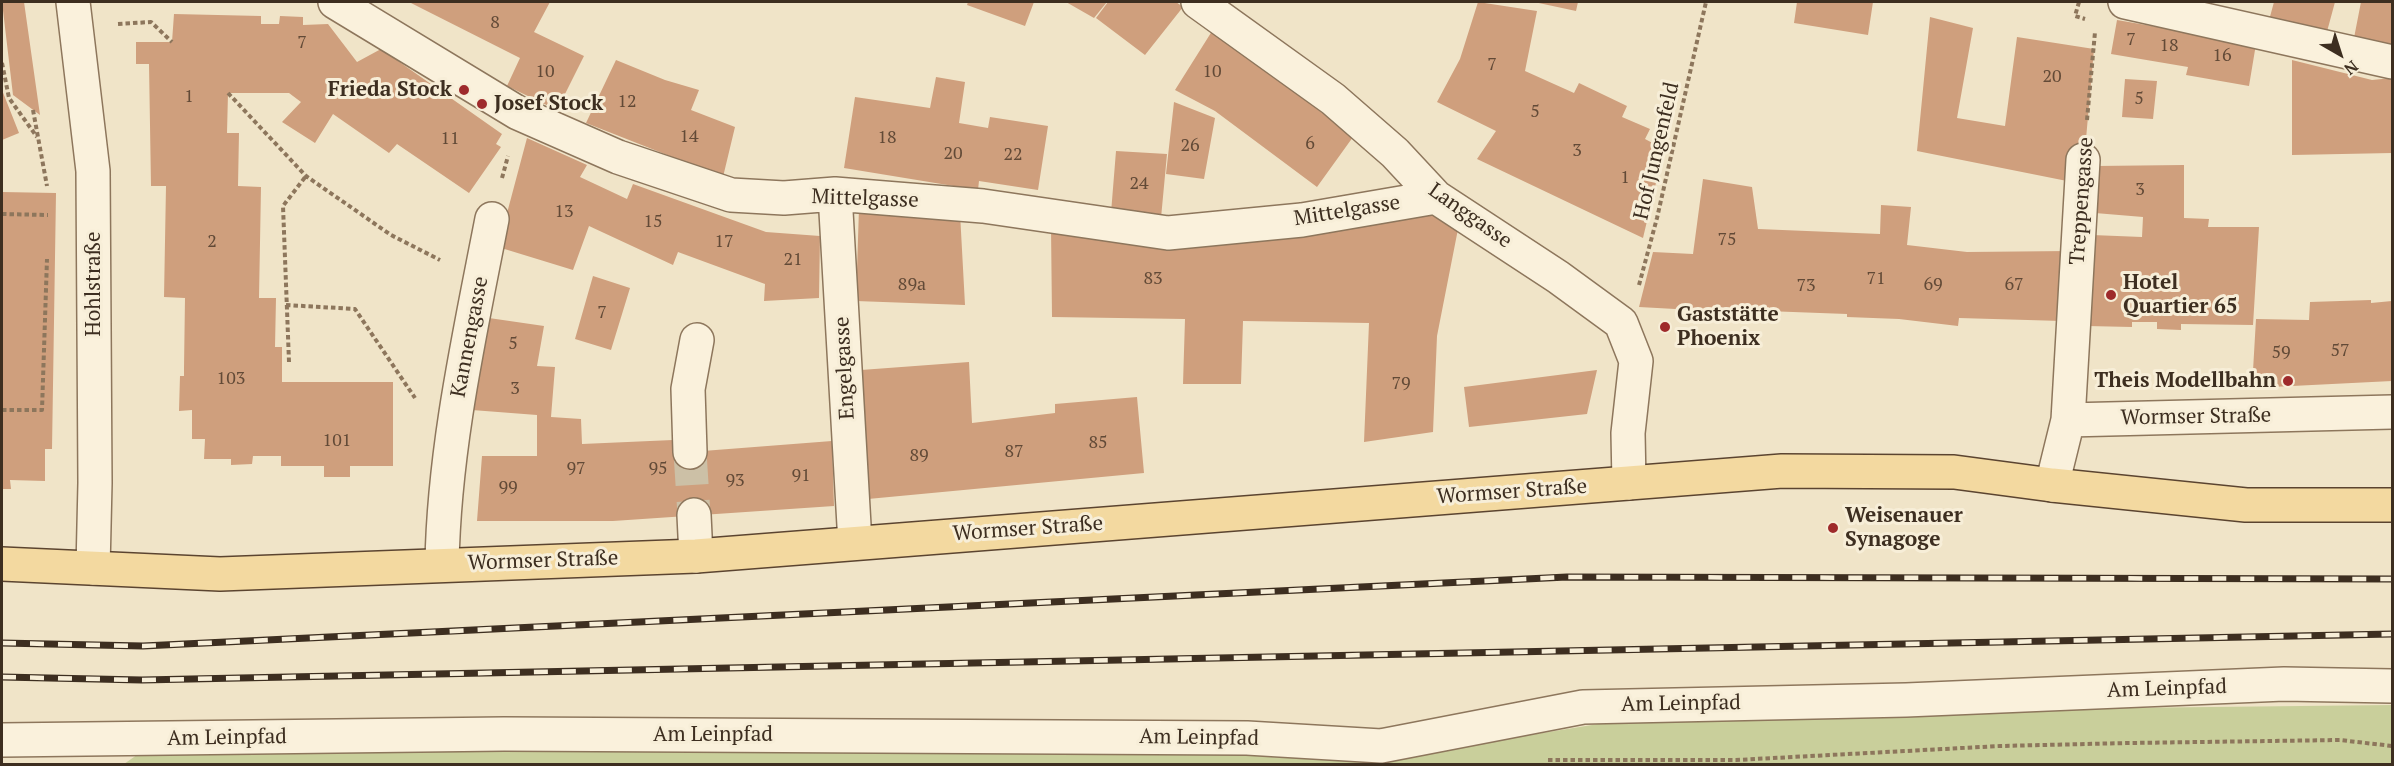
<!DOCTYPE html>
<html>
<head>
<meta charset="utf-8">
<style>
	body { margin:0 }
	#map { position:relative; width:2394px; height:766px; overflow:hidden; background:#f0e4c8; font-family:"PT Serif",serif }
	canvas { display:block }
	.frame { position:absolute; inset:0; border:3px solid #3d2e20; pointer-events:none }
	.north { position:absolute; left:2310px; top:24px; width:60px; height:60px; -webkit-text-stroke:4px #f7eed8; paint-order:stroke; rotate:141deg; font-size:16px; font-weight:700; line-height:24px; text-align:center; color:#3d2e20 }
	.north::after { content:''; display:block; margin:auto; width:21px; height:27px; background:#3d2e20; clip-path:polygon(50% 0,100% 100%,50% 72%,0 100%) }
</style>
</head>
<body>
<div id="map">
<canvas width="2394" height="766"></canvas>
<div class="frame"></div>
<div class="north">N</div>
</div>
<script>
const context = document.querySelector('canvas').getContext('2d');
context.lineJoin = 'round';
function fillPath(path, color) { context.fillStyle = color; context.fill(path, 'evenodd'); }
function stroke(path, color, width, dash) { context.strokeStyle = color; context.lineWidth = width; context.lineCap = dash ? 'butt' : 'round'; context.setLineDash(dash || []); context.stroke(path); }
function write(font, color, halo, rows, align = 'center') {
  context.font = font + ' "PT Serif",serif'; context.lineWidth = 6; context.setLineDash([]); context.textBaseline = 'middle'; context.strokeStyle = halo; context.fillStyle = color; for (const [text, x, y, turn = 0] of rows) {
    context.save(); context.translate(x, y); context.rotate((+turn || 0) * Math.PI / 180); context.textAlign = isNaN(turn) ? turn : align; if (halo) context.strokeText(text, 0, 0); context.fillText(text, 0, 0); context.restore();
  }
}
fillPath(new Path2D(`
	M 2392,705 L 2392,764 L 124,764 L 144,750 L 1288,751 L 1382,759 L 1666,713 Z`), '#c9cf9b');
fillPath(new Path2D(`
	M 2,2 L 24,2 L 40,115 L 13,95 Z
	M 409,2 L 550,2 L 534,32 L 584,56 L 557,110 L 507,86 L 520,58 Z
	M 968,2 L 1034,2 L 1025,26 L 967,5 Z
	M 1066,2 L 1107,2 L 1094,18 Z
	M 1108,2 L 1176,2 L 1183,7 L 1145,55 L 1096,18 Z
	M 1478,2 L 1537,11 L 1525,71 L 1574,93 L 1579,83 L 1627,106 L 1622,117 L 1650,129 L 1645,139 L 1664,149 L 1643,238 L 1477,159 L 1496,131 L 1437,102 L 1460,59 Z
	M 1534,2 L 1578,2 L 1576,11 Z
	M 1797,2 L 1873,2 L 1868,35 L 1794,23 Z
	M 2274,2 L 2335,2 L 2325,39 L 2268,24 Z
	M 2361,2 L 2392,3 L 2392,50 L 2353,43 Z
	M 174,14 L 261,16 L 261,24 L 279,24 L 280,16 L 303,17 L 303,25 L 328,24 L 357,62 L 381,49 L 502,134 L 496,144 L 501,147 L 469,193 L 397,144 L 389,153 L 333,114 L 315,143 L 282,122 L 301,102 L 289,93 L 228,93 L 227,133 L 239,133 L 238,186 L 261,187 L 259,298 L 276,298 L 275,347 L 282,347 L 282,382 L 393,382 L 393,466 L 350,466 L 350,477 L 324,477 L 324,466 L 281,466 L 281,456 L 253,456 L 252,464 L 231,465 L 231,459 L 204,459 L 205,439 L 192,439 L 192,410 L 179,411 L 180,376 L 184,376 L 184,368 L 185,298 L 164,297 L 166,186 L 151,186 L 149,64 L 136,64 L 136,42 L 172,42 Z
	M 1930,17 L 1973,28 L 1957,118 L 2005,126 L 2017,37 L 2094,49 L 2082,184 L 1917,151 Z
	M 2117,20 L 2256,44 L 2249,86 L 2186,75 L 2188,67 L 2111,54 Z
	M 1214,28 L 1353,137 L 1317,187 L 1215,111 L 1175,90 Z
	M 616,60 L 665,80 L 699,90 L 691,110 L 735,127 L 723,177 L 586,123 Z
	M 2292,60 L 2372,80 L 2392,78 L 2392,153 L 2292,155 Z
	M 936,77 L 965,82 L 959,123 L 988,128 L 990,117 L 1048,126 L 1038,190 L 979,181 L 978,190 L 844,168 L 855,97 L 930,108 Z
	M 2125,79 L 2157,81 L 2153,119 L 2122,117 Z
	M 2,90 L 19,133 L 2,140 Z
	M 1174,102 L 1215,118 L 1204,179 L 1166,174 Z
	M 527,138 L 587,165 L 580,177 L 627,199 L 633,184 L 766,232 L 820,236 L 819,298 L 764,301 L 765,284 L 678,252 L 673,265 L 589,226 L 573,270 L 498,247 Z
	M 1116,151 L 1167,154 L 1161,218 L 1111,213 Z
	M 2184,165 L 2184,218 L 2209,219 L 2208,227 L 2259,227 L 2253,325 L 2181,324 L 2181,330 L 2157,329 L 2157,322 L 2132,322 L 2132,327 L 2087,326 L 2092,235 L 2142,237 L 2143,217 L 2095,213 L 2096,166 Z
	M 1703,179 L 1752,187 L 1758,229 L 1880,234 L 1881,205 L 1911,207 L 1907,245 L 1967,252 L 2069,251 L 2062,321 L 1959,318 L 1958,326 L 1899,319 L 1847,317 L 1847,314 L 1766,311 L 1766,314 L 1639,307 L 1653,252 L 1693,254 Z
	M 2,192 L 56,193 L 52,449 L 45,449 L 45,481 L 10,480 L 11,489 L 2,489 Z
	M 1412,207 L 1459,224 L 1437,336 L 1433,432 L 1364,442 L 1369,323 L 1243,321 L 1241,384 L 1183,384 L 1185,319 L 1052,317 L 1051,227 Z
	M 859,208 L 960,213 L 965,305 L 856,301 Z
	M 593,276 L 630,288 L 611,350 L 575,339 Z
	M 2371,300 L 2371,303 L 2392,301 L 2392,381 L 2252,388 L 2256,319 L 2309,320 L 2310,302 Z
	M 489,318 L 544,326 L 537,366 L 555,367 L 551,417 L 581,419 L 582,444 L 673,440 L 690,452 L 832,441 L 834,506 L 613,521 L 477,521 L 482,456 L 537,456 L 537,415 L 472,410 Z
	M 969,362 L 972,423 L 1055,413 L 1055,404 L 1137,397 L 1144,473 L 868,499 L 861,370 Z
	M 1597,370 L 1587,414 L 1469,427 L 1464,387 Z`), '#cf9f7d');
stroke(new Path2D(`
	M 690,452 L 694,515`), '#ccc0a6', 33, [33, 16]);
const minor = new Path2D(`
	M 73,2 L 93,171 L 95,483 L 93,568
	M 335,2 L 518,113 L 618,157 L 731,195 L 784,198 L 835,194 L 983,206 L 1168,233 L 1302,220 L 1436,197
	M 1198,2 L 1333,99 L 1395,153 L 1436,197 L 1558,277 L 1621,323 L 1636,361 L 1628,433 L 1629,483
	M 2125,2 L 2392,62
	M 835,194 L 855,543
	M 2068,420 L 2083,160
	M 690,452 L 688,389 L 697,340
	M 2052,485 L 2068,420 L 2392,412
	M 694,515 L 696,556
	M 442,564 C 444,448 470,333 492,219
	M 2,740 L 504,734 L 1247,738 L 1381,746 L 1583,707 L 1906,700 L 2284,684 L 2392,686`);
const major = new Path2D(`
	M 2,564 L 220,574 L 696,556 L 1782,471 L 1954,472 L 2052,485 L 2246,505 L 2392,505`);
stroke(minor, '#8d765c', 36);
stroke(major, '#5b4430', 36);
stroke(new Path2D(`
	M 2079,2 L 2075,16 L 2085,19
	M 118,24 L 151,22 L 172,42
	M 2,63 L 9,98 L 37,137
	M 228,93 L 306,176 L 391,235 L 440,260
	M 33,110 L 47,186
	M 2087,120 L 2095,32
	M 502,178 L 508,156
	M 2,214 L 48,215
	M 1639,285 L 1657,218 L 1706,2
	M 286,305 L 355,309 L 415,398
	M 289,362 L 283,206 L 306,176
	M 2,410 L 42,410 L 47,259
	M 1548,760 L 1736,760 L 2000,746 L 2129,743 L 2340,740 L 2392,746`), '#8d765c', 4, [4.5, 3]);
stroke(minor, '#faf1dc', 33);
stroke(major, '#f3d9a0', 33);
const rail = new Path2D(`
	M 2,643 L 143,646 L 1567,577 L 2392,579
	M 2,677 L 142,680 L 2392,634`);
stroke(rail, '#3d2e20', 7);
stroke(rail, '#f7eed8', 4.5, [14]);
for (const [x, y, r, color] of [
	[464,90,6,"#9e2a2b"],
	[482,104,6,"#9e2a2b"],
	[2111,295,6,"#9e2a2b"],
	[1665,327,6,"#9e2a2b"],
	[2288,381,6,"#9e2a2b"],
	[1833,528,6,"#9e2a2b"]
]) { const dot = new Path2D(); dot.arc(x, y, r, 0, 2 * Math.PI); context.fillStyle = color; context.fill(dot); stroke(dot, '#f7eed8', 2); }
write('18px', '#624a37', null, [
	["8",495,23],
	["7",2131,40],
	["7",302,43],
	["18",2169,46],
	["16",2222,56],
	["7",1492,65],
	["10",545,72],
	["10",1212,72],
	["20",2052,77],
	["1",189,97],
	["5",2139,99],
	["12",627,102],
	["5",1535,112],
	["14",689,137],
	["18",887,138],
	["11",450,139],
	["6",1310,144],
	["26",1190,146],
	["3",1577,151],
	["20",953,154],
	["22",1013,155],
	["1",1625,178],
	["24",1139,184],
	["3",2140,190],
	["13",564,212],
	["15",653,222],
	["75",1727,240],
	["2",212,242],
	["17",724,242],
	["21",793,260],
	["83",1153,279],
	["71",1876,279],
	["89a",912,285],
	["69",1933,285],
	["67",2014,285],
	["73",1806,286],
	["7",602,313],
	["5",513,344],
	["57",2340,351],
	["59",2281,353],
	["103",231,379],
	["79",1401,384],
	["3",515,389],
	["101",337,441],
	["85",1098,443],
	["87",1014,452],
	["89",919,456],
	["97",576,469],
	["95",658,469],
	["91",801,476],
	["93",735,481],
	["99",508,488]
]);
write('bold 21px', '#3d2e20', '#f7eed8', [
	["Frieda Stock",452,90,"right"],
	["Josef Stock",494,104],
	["Hotel",2123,283],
	["Quartier 65",2123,307],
	["Gaststätte",1677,315],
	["Phoenix",1677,339],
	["Theis Modellbahn",2276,381,"right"],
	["Weisenauer",1845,516],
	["Synagoge",1845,540]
], 'left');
write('21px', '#3d2e20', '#f7eed8', [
	["Hof Jungenfeld",1657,151,-77],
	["Mittelgasse",865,199,2],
	["Treppengasse",2082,201,-86],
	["Mittelgasse",1347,211,-9],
	["Langgasse",1470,216,35],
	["Hohlstraße",94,284,-90],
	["Kannengasse",470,337,-79],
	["Engelgasse",845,368,-93],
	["Wormser Straße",2196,417,-1],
	["Wormser Straße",1512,492,-4],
	["Wormser Straße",1028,529,-4],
	["Wormser Straße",543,561,-2],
	["Am Leinpfad",2167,689,-2],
	["Am Leinpfad",1681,704,-1],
	["Am Leinpfad",713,735],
	["Am Leinpfad",227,738,-1],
	["Am Leinpfad",1199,738,1]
]);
</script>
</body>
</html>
